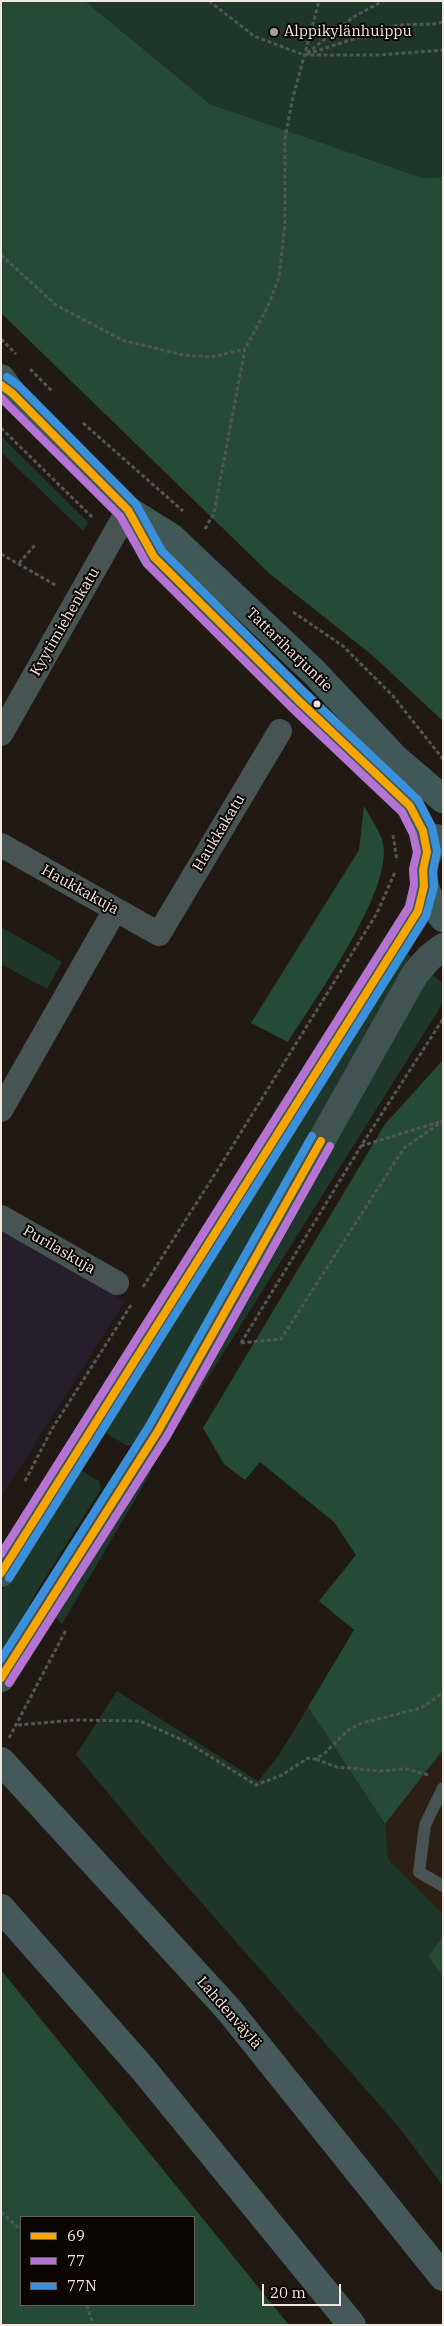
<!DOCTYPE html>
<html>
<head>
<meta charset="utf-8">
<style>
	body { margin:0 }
	#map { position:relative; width:444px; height:2326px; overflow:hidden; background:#211a14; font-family:"IBM Plex Serif",serif }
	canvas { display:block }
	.frame { position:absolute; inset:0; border:2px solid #f1e8e1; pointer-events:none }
	.legend { position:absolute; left:20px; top:2216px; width:175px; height:90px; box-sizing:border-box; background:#0b0603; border:1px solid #67605c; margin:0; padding:6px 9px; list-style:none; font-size:15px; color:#f1e8e1 }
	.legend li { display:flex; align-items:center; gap:10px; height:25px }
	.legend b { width:25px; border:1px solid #67605c }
	.scale { position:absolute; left:262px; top:2284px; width:79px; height:22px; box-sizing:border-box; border:2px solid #f1e8e1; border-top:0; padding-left:6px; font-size:15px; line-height:18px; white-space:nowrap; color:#f1e8e1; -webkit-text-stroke:4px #0b0603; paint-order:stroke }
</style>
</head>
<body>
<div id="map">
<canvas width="444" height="2326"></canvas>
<div class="frame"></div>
<ul class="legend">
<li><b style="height:6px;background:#f7a600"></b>69</li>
<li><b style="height:6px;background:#b673d3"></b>77</li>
<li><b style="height:6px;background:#3a90db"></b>77N</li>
</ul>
<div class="scale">20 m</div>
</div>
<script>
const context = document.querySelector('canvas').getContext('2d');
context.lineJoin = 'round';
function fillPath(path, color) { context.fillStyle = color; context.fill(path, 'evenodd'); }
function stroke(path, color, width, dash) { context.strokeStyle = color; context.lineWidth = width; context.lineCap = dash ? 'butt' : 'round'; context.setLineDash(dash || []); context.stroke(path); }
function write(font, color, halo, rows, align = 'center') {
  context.font = font + ' "IBM Plex Serif",serif'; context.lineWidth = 4; context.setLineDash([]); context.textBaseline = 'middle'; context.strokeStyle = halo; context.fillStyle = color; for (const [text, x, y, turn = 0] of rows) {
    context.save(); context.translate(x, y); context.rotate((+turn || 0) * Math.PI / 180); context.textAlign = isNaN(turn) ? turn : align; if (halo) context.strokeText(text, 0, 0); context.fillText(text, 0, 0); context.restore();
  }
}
fillPath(new Path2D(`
	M 1,1230 L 125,1301 L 1,1498 Z`), '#261e2a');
fillPath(new Path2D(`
	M 443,1750 L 443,1914 L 388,1859 L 385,1824 Z`), '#2b2013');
fillPath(new Path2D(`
	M 85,1 L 443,1 L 443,177 L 423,178 L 210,104 Z
	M 1,436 L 88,522 L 83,531 L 1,452 Z
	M 1,927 L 62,962 L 47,989 L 1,964 Z
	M 403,950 L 413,958 L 137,1445 L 126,1445 L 102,1431 Z
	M 432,974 L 443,984 L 443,1001 L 438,1011 L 180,1422 L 176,1422 L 405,1009 Z
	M 151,1466 L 150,1474 L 62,1624 L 53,1615 Z
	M 79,1469 L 99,1481 L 101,1489 L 35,1594 L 1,1662 L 1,1592 Z
	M 117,1691 L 258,1781 L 279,1755 L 308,1707 L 385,1824 L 388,1859 L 443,1914 L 443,1936 L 428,1956 L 443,1977 L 443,2186 L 398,2126 L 171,1868 L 76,1755 Z`), '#1f362a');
fillPath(new Path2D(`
	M 1,1 L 85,1 L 210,104 L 423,178 L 443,177 L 443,721 L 372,655 L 270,574 L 1,313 Z
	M 364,806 C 370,817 380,831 383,843 C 393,891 314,1000 288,1042 L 251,1023 L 359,850 Z
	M 443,1060 L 443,1750 L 385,1824 L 308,1707 L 354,1630 L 319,1601 L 356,1555 L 334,1522 L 260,1462 L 245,1480 L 224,1464 L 203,1428 L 385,1124 Z
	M 443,1936 L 443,1977 L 428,1956 Z
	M 1,1970 L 289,2325 L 1,2325 ZM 194,2217 L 194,2305 L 21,2305 L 21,2217 Z`), '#254a38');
stroke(new Path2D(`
	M 209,1 L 254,36 L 304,55 L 379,55 L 443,50
	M 307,53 L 355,16 L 383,1
	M 307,54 L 397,25 L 433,24 L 443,22
	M 1,255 L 56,305 L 122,340 L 183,355 L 212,357 L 245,349
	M 1,339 L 16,354
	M 30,369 L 52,391
	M 83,423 L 183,511
	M 1,428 L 94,519
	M 205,529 L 214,513 L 245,349 L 268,306 L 279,277 L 285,224 L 285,139 L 292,101 L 319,1
	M 1,554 L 57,586
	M 19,563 L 36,544
	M 293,612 L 343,646 L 393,696 L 443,759
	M 393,835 L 397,861
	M 361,1146 L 439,1122
	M 143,1287 L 222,1163 L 377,913 L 395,872
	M 241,1343 L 361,1146 L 443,1019
	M 241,1343 L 281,1339 L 404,1148 L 443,1121
	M 25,1481 L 52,1429 L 131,1305
	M 18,1725 L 75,1720 L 140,1721 L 187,1742 L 256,1785 L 282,1775 L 308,1758 L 315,1759 L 324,1754 L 347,1731 L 359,1724 L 421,1708 L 443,1693
	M 9,1738 L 66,1630
	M 316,1759 L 336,1767 L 380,1771 L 406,1769 L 429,1775
	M 1,2212 L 21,2230
	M 87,2305 L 93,2325`), '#4f5655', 3, [4, 2.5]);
stroke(new Path2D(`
	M 443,1788 L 425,1825 L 419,1872 L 443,1886`), '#485454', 12);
stroke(new Path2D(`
	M 1,734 L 128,510
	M 1,845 L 159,934 L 280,731
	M 1,1110 L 115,910
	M 1,1217 L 117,1283`), '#485454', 24);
stroke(new Path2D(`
	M 1,1573 L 404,933 L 418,911 L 424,886
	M 1,1678 L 158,1431 L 415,974 L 429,958 L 443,947`), '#415353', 28);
stroke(new Path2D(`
	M 1,378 L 12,393 L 128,510 L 171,537 L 314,672 L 396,759 L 443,799
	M 129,512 L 154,557 L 298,700 L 410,806 L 423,831 L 427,852
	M 436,838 C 417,868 420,891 443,918`), '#415858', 28);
stroke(new Path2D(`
	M 1,1761 L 229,2010 L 443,2277
	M 1,1908 L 143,2069 L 352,2325`), '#45595b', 28);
stroke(new Path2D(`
	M 1,385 L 12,393 L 128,510 L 154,557 L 298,700 L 410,806 L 423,831 L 427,852 L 423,870 L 424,886 L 418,911 L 1,1573
	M 1,1678 L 158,1431 L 321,1141`), '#f7a600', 8);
stroke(new Path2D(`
	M 1,398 L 120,516 L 147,564 L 291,707 L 402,812 L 413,834 L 417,852 L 413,869 L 414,885 L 409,907 L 1,1554
	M 9,1683 L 167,1436 L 330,1146`), '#b673d3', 8);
stroke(new Path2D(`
	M 7,377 L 19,386 L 136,504 L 162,551 L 305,693 L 418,800 L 432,827 L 437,851 L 433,871 L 434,887 L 426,916 L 9,1578
	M 1,1659 L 149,1426 L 312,1136`), '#3a90db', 8);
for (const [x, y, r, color] of [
	[274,32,5,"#a8a099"],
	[317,704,4.5,"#f1e8e1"]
]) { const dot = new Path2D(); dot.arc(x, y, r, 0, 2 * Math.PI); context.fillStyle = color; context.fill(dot); stroke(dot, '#0b0603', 2); }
write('15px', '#f1e8e1', '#0b0603', [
	["Alppikylänhuippu",284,32]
], 'left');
write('15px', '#f1e8e1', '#0b0603', [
	["Kyytimiehenkatu",65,622,-60],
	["Tattariharjuntie",289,650,44],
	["Haukkakatu",219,833,-59],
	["Haukkakuja",80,890,29],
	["Purilaskuja",59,1250,30],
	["Lahdenväylä",229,2013,49]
]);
</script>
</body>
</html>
